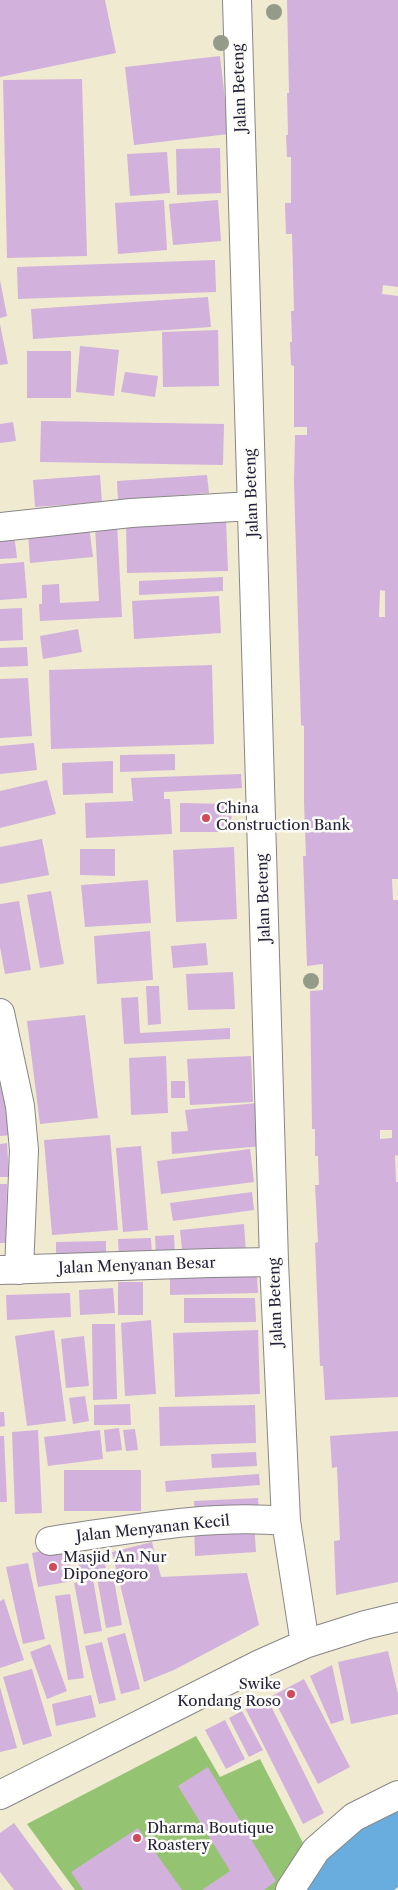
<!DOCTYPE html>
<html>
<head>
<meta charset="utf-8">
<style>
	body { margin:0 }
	canvas { display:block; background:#efead0 }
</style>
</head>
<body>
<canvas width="398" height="1890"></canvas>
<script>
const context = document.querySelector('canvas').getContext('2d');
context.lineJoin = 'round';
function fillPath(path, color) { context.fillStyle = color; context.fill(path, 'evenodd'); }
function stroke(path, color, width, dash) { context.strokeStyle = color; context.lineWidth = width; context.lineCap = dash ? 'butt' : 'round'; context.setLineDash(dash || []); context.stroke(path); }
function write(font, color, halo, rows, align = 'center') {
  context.font = font + ' "Libre Caslon Text",serif'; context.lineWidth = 5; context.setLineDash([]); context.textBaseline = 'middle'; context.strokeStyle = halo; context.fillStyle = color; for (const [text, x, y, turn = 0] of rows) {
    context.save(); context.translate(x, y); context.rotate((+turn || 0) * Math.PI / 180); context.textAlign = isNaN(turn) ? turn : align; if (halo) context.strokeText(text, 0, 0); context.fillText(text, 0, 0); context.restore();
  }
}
fillPath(new Path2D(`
	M 196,1736 L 220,1777 L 260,1759 L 304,1845 L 282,1890 L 75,1890 L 27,1824 Z`), '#94c372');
fillPath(new Path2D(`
	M 398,1809 L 398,1887 L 394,1890 L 306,1890 C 329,1850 354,1826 398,1809 Z`), '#68adde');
fillPath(new Path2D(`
	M 0,0 L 105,0 L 116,53 L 0,77 Z
	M 287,0 L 398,0 L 398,287 L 383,285 L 382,294 L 398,296 L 398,879 L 392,879 L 393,900 L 398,900 L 398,1156 L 395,1155 L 396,1182 L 398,1182 L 398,1397 L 325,1400 L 323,1366 L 320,1366 L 315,1243 L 318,1242 L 315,1185 L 319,1185 L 318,1156 L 315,1156 L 315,1129 L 312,1129 L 310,991 L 323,990 L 323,964 L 307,966 L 303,856 L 306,856 L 304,802 L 304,726 L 301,725 L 294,482 L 295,435 L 307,435 L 307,427 L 294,427 L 294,366 L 291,365 L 290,342 L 292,342 L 291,311 L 294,311 L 292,234 L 286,234 L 285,203 L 291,203 L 291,157 L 287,157 L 286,135 L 288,135 L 287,93 L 289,93 ZM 380,590 L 385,591 L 385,617 L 379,617 ZM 380,1130 L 392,1130 L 392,1138 L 380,1139 Z
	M 220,56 L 229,134 L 134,145 L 125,67 Z
	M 82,79 L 87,256 L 7,258 L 3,80 Z
	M 220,148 L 221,193 L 177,195 L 176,149 Z
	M 167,152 L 170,193 L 130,196 L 127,154 Z
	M 164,200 L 167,250 L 118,254 L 115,203 Z
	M 218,200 L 221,241 L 173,245 L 169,204 Z
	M 215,260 L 216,292 L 18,299 L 17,267 Z
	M 0,280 L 7,316 L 0,318 Z
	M 208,297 L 211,327 L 33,339 L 31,309 Z
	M 0,324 L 8,364 L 0,365 Z
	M 218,330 L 219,386 L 163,387 L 162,332 Z
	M 80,346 L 119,350 L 114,396 L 76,392 Z
	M 27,351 L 71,351 L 71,398 L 27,398 Z
	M 125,372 L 158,376 L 155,397 L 121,392 Z
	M 41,421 L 224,424 L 223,465 L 40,462 Z
	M 13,422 L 16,441 L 0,443 L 0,424 Z
	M 100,475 L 102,502 L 35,507 L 33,480 Z
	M 207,475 L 209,493 L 118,500 L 117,481 Z
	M 226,520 L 228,571 L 127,573 L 126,523 Z
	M 117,524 L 122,617 L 40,621 L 39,604 L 42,604 L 42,585 L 59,584 L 60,603 L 99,601 L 95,525 Z
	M 89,526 L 93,557 L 30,563 L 28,532 Z
	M 14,533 L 17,558 L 0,559 L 0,534 Z
	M 24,562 L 27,598 L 0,600 L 0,564 Z
	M 223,577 L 223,591 L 139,595 L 139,581 Z
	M 219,596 L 221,633 L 134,639 L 132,601 Z
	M 22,608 L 23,640 L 0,641 L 0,609 Z
	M 78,629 L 82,652 L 43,659 L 40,636 Z
	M 27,647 L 28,666 L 0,667 L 0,648 Z
	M 212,665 L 214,744 L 51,749 L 49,670 Z
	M 28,678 L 32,736 L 0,738 L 0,679 Z
	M 34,743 L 37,770 L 0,774 L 0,746 Z
	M 175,754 L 175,770 L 120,772 L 120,755 Z
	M 113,761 L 113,793 L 63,795 L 62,763 Z
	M 241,774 L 242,788 L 164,792 L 164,799 L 170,799 L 172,834 L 86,838 L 85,803 L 133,801 L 131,778 Z
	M 47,780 L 56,814 L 0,828 L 0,791 Z
	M 180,803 L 231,804 L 232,832 L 180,832 Z
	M 42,839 L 49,875 L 0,884 L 0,847 Z
	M 234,847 L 237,919 L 176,922 L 173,850 Z
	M 80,849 L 115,849 L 115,876 L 80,875 Z
	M 148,880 L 151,923 L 85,927 L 81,885 Z
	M 51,891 L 64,964 L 40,968 L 27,895 Z
	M 19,901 L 31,970 L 5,974 L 0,947 L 0,904 Z
	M 150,931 L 153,980 L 97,984 L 94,936 Z
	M 206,943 L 208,965 L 173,968 L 171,946 Z
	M 233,972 L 235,1009 L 188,1010 L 186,974 Z
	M 146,986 L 159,986 L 161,1024 L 148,1025 Z
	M 138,997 L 140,1033 L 230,1028 L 230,1039 L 124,1044 L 121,998 Z
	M 85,1015 L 98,1118 L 40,1124 L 27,1021 Z
	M 0,1040 L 13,1135 L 0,1136 Z
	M 166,1056 L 168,1113 L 131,1115 L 129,1058 Z
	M 251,1056 L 253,1102 L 190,1105 L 187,1059 Z
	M 171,1081 L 185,1081 L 185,1098 L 171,1098 Z
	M 257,1103 L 262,1146 L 172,1154 L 171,1132 L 188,1131 L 185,1110 Z
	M 110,1135 L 118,1230 L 52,1235 L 44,1140 Z
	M 7,1143 L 9,1177 L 0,1177 L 0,1144 Z
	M 141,1146 L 148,1230 L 123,1232 L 116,1148 Z
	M 250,1149 L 254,1182 L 161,1194 L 157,1161 Z
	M 0,1184 L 7,1184 L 6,1243 L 0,1243 Z
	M 252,1192 L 254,1210 L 173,1221 L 170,1203 Z
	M 244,1224 L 246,1253 L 183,1259 L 180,1230 Z
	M 174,1235 L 175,1256 L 156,1257 L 155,1236 Z
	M 151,1238 L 152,1258 L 119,1260 L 118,1239 Z
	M 106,1241 L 106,1260 L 56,1261 L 56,1242 Z
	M 257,1275 L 258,1293 L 170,1295 L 170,1277 Z
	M 118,1282 L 143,1282 L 143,1315 L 118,1315 Z
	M 113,1288 L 115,1313 L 80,1315 L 79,1290 Z
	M 70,1293 L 71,1317 L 7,1320 L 6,1295 Z
	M 184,1298 L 255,1298 L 256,1322 L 184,1323 Z
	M 151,1320 L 156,1394 L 125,1396 L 121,1323 Z
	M 92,1324 L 115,1324 L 117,1399 L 93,1400 Z
	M 54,1330 L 66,1421 L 27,1426 L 15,1336 Z
	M 258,1330 L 260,1394 L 175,1397 L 173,1333 Z
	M 84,1336 L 89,1386 L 66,1388 L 61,1339 Z
	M 85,1396 L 89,1421 L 73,1424 L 69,1398 Z
	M 130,1404 L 131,1425 L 94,1425 L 94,1405 Z
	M 255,1405 L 256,1443 L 160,1446 L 159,1407 Z
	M 0,1412 L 4,1412 L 5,1426 L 0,1427 Z
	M 119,1428 L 122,1450 L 106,1452 L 104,1430 Z
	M 135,1429 L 138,1450 L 126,1451 L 123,1430 Z
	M 38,1430 L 42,1513 L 15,1514 L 12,1432 Z
	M 100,1430 L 103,1459 L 48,1466 L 44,1437 Z
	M 398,1431 L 398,1582 L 336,1595 L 334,1541 L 340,1540 L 337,1467 L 332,1468 L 330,1436 Z
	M 0,1436 L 4,1436 L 7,1502 L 0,1502 Z
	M 256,1452 L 257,1466 L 212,1468 L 211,1454 Z
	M 64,1470 L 141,1470 L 141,1511 L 64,1511 Z
	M 259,1474 L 260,1485 L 166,1492 L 165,1481 Z
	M 258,1498 L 259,1515 L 195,1518 L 194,1501 Z
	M 254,1522 L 256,1552 L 195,1556 L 194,1526 Z
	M 152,1542 L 161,1577 L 247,1573 L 259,1625 L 174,1670 L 144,1682 L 112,1552 Z
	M 67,1546 L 73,1581 L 38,1587 L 32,1553 Z
	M 102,1553 L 106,1568 L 80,1575 L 77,1559 Z
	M 28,1563 L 45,1639 L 23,1644 L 6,1567 Z
	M 112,1569 L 122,1625 L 106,1628 L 96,1572 Z
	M 93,1579 L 102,1631 L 84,1634 L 74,1583 Z
	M 70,1594 L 84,1678 L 68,1680 L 55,1596 Z
	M 4,1599 L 24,1660 L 0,1668 L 0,1601 Z
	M 125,1633 L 140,1689 L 121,1694 L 107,1638 Z
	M 102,1642 L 116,1700 L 99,1704 L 85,1646 Z
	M 50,1644 L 67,1691 L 47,1699 L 30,1652 Z
	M 388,1651 L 398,1694 L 398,1714 L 351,1724 L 338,1662 Z
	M 332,1665 L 344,1720 L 331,1724 L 310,1676 Z
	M 32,1669 L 52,1736 L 23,1745 L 3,1677 Z
	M 304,1679 L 350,1767 L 318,1784 L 272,1696 Z
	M 0,1687 L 17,1748 L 0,1752 Z
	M 91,1695 L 96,1717 L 56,1726 L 52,1704 Z
	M 267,1698 L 324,1813 L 303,1824 L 245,1708 Z
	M 242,1711 L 263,1750 L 249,1757 L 229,1718 Z
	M 225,1720 L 245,1759 L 226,1769 L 205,1730 Z
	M 208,1767 L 276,1881 L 264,1890 L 202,1890 L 230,1871 L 178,1786 Z
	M 14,1823 L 63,1890 L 14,1890 L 0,1872 L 0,1833 Z
	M 138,1828 L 182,1890 L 83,1890 L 71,1872 Z`), '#d2b2dc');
const minor = new Path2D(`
	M 237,0 L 274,1262 L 286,1521 L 305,1644
	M 0,527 L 131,513 L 252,506
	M 0,1013 L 20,1106 L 24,1150 L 19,1270
	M 0,1270 L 211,1263 L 274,1262
	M 50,1541 C 128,1530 207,1514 286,1521
	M 0,1795 L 260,1664 L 305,1644 L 365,1625 L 398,1617
	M 290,1890 L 316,1850 L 354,1817 L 398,1795`);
stroke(minor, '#888686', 30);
stroke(minor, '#fff', 28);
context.fillStyle = '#949b88';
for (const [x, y] of [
	[274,12],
	[221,43],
	[311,981]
]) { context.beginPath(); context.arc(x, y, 8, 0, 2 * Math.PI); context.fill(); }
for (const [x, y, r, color] of [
	[206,818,5,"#d1495b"],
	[53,1567,5,"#d1495b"],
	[291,1694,5,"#d1495b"],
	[137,1838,5,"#d1495b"]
]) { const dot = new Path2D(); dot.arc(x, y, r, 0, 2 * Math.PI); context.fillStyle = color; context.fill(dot); stroke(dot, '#fdfcf7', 2); }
write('15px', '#22223b', '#fdfcf7', [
	["Jalan Beteng",240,88,-92],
	["Jalan Beteng",252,493,-92],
	["Jalan Beteng",264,898,-92],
	["Jalan Menyanan Besar",137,1266,-2],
	["Jalan Beteng",276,1302,-92],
	["Jalan Menyanan Kecil",153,1529,-6]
]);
write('15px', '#22223b', '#fdfcf7', [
	["China",216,809],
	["Construction Bank",216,826],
	["Masjid An Nur",63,1558],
	["Diponegoro",63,1575],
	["Swike",281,1685,"right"],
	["Kondang Roso",281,1702,"right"],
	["Dharma Boutique",147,1829],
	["Roastery",147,1846]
], 'left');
</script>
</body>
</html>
